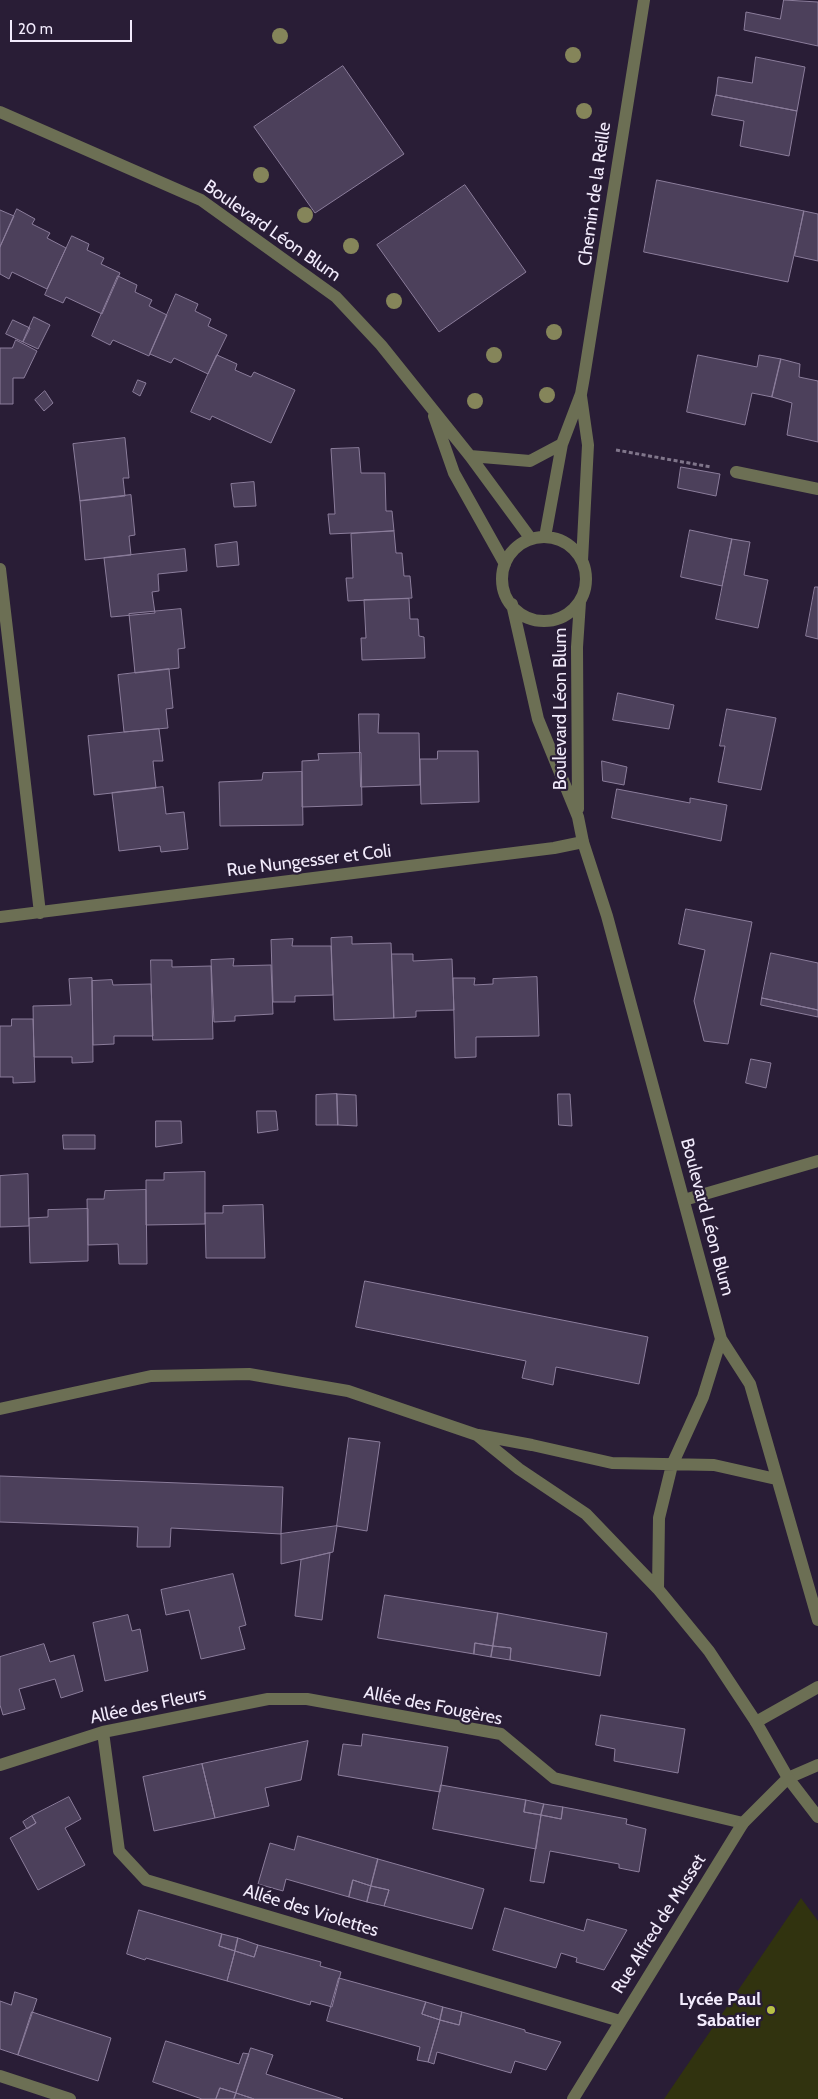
<!DOCTYPE html>
<html>
<head>
<meta charset="utf-8">
<style>
	body { margin:0 }
	#map { position:relative; width:818px; height:2099px; overflow:hidden; background:#291d36; font-family:Cabin,sans-serif }
	canvas { display:block }
	.scale { position:absolute; left:10px; top:20px; width:122px; height:22px; box-sizing:border-box; border:2px solid #f2ebfc; border-top:0; padding-left:6px; font-size:15px; line-height:18px; white-space:nowrap; color:#f2ebfc; -webkit-text-stroke:4px #291d36; paint-order:stroke }
</style>
</head>
<body>
<div id="map">
<canvas width="818" height="2099"></canvas>
<div class="scale">20 m</div>
</div>
<script>
const context = document.querySelector('canvas').getContext('2d');
context.lineJoin = 'round';
function fillPath(path, color) { context.fillStyle = color; context.fill(path, 'evenodd'); }
function stroke(path, color, width, dash) { context.strokeStyle = color; context.lineWidth = width; context.lineCap = dash ? 'butt' : 'round'; context.setLineDash(dash || []); context.stroke(path); }
function write(font, color, halo, rows, align = 'center') {
  context.font = font + ' Cabin,sans-serif'; context.lineWidth = 4.5; context.setLineDash([]); context.textBaseline = 'middle'; context.strokeStyle = halo; context.fillStyle = color; for (const [text, x, y, turn = 0] of rows) {
    context.save(); context.translate(x, y); context.rotate((+turn || 0) * Math.PI / 180); context.textAlign = isNaN(turn) ? turn : align; if (halo) context.strokeText(text, 0, 0); context.fillText(text, 0, 0); context.restore();
  }
}
fillPath(new Path2D(`
	M 801,1898 L 818,1921 L 818,2099 L 664,2099 Z`), '#31330f');
const building = new Path2D(`
	M 784,0 L 818,2 L 818,46 L 744,30 L 746,12 L 780,19 Z
	M 756,57 L 805,67 L 797,111 L 716,95 L 718,77 L 752,83 Z
	M 343,66 L 404,154 L 315,213 L 254,127 Z
	M 716,95 L 797,111 L 789,156 L 740,146 L 744,121 L 712,115 Z
	M 657,180 L 804,211 L 788,282 L 644,252 Z
	M 465,185 L 526,272 L 439,332 L 377,245 Z
	M 17,209 L 35,219 L 32,224 L 50,233 L 47,238 L 66,248 L 47,289 L 12,272 L 9,279 L 0,274 L 0,247 Z
	M 0,210 L 14,216 L 0,247 Z
	M 804,211 L 818,214 L 818,261 L 795,256 Z
	M 72,236 L 89,244 L 87,250 L 104,258 L 101,264 L 120,273 L 102,314 L 66,297 L 63,303 L 45,295 Z
	M 118,276 L 137,285 L 135,292 L 152,300 L 149,306 L 167,315 L 149,356 L 113,340 L 110,345 L 92,336 Z
	M 176,294 L 198,304 L 195,311 L 211,319 L 208,326 L 227,335 L 208,374 L 174,358 L 171,363 L 150,354 Z
	M 34,317 L 50,325 L 38,349 L 23,342 Z
	M 13,320 L 30,328 L 23,342 L 6,334 Z
	M 16,340 L 37,351 L 24,378 L 13,378 L 13,404 L 0,404 L 0,348 L 12,348 Z
	M 217,355 L 237,364 L 235,370 L 251,377 L 254,372 L 295,390 L 271,443 L 212,416 L 210,420 L 191,412 Z
	M 698,355 L 757,367 L 759,355 L 781,359 L 772,397 L 752,393 L 745,425 L 687,412 Z
	M 781,359 L 800,364 L 799,377 L 818,381 L 818,442 L 787,435 L 792,403 L 772,397 Z
	M 138,380 L 146,383 L 140,396 L 133,392 Z
	M 45,391 L 53,403 L 44,411 L 35,400 Z
	M 125,438 L 129,478 L 123,478 L 125,496 L 80,501 L 73,444 Z
	M 359,448 L 361,473 L 385,473 L 386,511 L 392,511 L 394,531 L 330,534 L 328,514 L 335,514 L 331,449 Z
	M 681,467 L 720,474 L 716,496 L 678,488 Z
	M 254,482 L 256,506 L 234,507 L 231,484 Z
	M 131,495 L 135,535 L 129,536 L 131,555 L 85,560 L 80,501 Z
	M 690,530 L 732,539 L 722,586 L 681,577 Z
	M 394,531 L 396,553 L 402,553 L 404,576 L 410,576 L 412,598 L 348,601 L 346,578 L 353,578 L 351,534 Z
	M 732,539 L 750,542 L 744,575 L 768,580 L 758,628 L 716,619 Z
	M 237,542 L 239,565 L 217,567 L 215,545 Z
	M 185,549 L 187,571 L 158,574 L 159,591 L 152,592 L 155,613 L 111,617 L 104,558 Z
	M 815,587 L 818,587 L 818,639 L 806,636 Z
	M 409,599 L 410,619 L 418,619 L 419,636 L 424,637 L 425,658 L 362,660 L 361,638 L 366,638 L 364,600 Z
	M 181,609 L 185,648 L 178,649 L 179,668 L 135,673 L 129,614 Z
	M 169,669 L 173,708 L 166,709 L 168,728 L 124,732 L 118,675 Z
	M 618,693 L 674,705 L 669,729 L 613,720 Z
	M 727,709 L 776,718 L 761,790 L 718,782 L 725,746 L 720,746 Z
	M 359,714 L 379,714 L 378,733 L 419,733 L 420,785 L 361,787 Z
	M 159,729 L 163,761 L 153,761 L 156,788 L 94,795 L 88,736 Z
	M 438,751 L 478,751 L 479,802 L 421,804 L 420,759 L 437,759 Z
	M 361,753 L 362,805 L 302,807 L 302,761 L 319,760 L 318,754 Z
	M 602,761 L 627,767 L 624,785 L 603,781 Z
	M 302,772 L 303,825 L 220,826 L 219,782 L 262,780 L 263,773 Z
	M 163,787 L 166,814 L 184,812 L 188,849 L 161,852 L 160,846 L 119,851 L 112,793 Z
	M 617,789 L 690,803 L 690,798 L 727,805 L 721,841 L 612,818 Z
	M 686,909 L 752,922 L 728,1044 L 704,1041 L 694,1001 L 705,950 L 679,944 Z
	M 352,937 L 352,944 L 391,943 L 394,1018 L 334,1020 L 331,938 Z
	M 293,939 L 292,946 L 331,946 L 333,995 L 295,996 L 295,1002 L 273,1002 L 271,940 Z
	M 771,953 L 818,963 L 818,1010 L 762,998 Z
	M 392,954 L 413,954 L 413,961 L 452,959 L 454,1010 L 416,1011 L 416,1017 L 394,1018 Z
	M 234,959 L 233,966 L 271,965 L 273,1014 L 235,1016 L 235,1021 L 214,1022 L 211,960 Z
	M 151,960 L 172,960 L 172,967 L 211,966 L 213,1039 L 153,1040 Z
	M 537,977 L 539,1036 L 476,1037 L 476,1057 L 455,1058 L 453,978 L 475,978 L 474,985 L 493,984 L 493,979 Z
	M 92,978 L 93,1062 L 72,1063 L 72,1057 L 34,1057 L 33,1006 L 71,1005 L 69,979 Z
	M 112,980 L 113,985 L 151,984 L 153,1036 L 114,1036 L 114,1044 L 93,1045 L 92,981 Z
	M 762,998 L 818,1010 L 818,1017 L 761,1005 Z
	M 12,1019 L 33,1019 L 35,1082 L 13,1083 L 13,1077 L 0,1077 L 0,1026 L 11,1026 Z
	M 751,1059 L 771,1063 L 766,1088 L 746,1083 Z
	M 337,1094 L 356,1095 L 357,1126 L 338,1125 Z
	M 337,1094 L 338,1125 L 316,1125 L 316,1095 Z
	M 558,1094 L 570,1094 L 572,1126 L 559,1125 Z
	M 257,1111 L 276,1111 L 278,1130 L 258,1133 Z
	M 156,1121 L 181,1121 L 182,1143 L 156,1147 Z
	M 63,1135 L 95,1135 L 95,1149 L 64,1149 Z
	M 205,1172 L 205,1224 L 146,1225 L 146,1180 L 164,1180 L 164,1173 Z
	M 28,1174 L 29,1226 L 0,1227 L 0,1176 Z
	M 146,1190 L 147,1264 L 119,1264 L 118,1244 L 88,1245 L 87,1199 L 104,1199 L 105,1191 Z
	M 263,1205 L 265,1258 L 206,1258 L 205,1213 L 223,1213 L 223,1206 Z
	M 88,1209 L 88,1261 L 30,1263 L 29,1218 L 48,1217 L 48,1210 Z
	M 365,1281 L 648,1337 L 639,1384 L 556,1367 L 553,1385 L 522,1378 L 526,1361 L 356,1327 Z
	M 349,1438 L 380,1442 L 367,1531 L 337,1526 Z
	M 0,1476 L 283,1487 L 281,1534 L 171,1528 L 170,1547 L 137,1547 L 138,1527 L 0,1522 Z
	M 337,1526 L 333,1552 L 281,1564 L 281,1534 Z
	M 330,1553 L 322,1620 L 295,1616 L 301,1560 Z
	M 233,1574 L 246,1625 L 239,1627 L 245,1649 L 201,1659 L 189,1610 L 166,1615 L 161,1590 Z
	M 385,1595 L 498,1613 L 493,1646 L 475,1643 L 474,1654 L 378,1638 Z
	M 498,1613 L 607,1633 L 600,1676 L 510,1660 L 511,1648 L 493,1646 Z
	M 128,1615 L 132,1631 L 140,1629 L 148,1671 L 105,1681 L 93,1623 Z
	M 475,1643 L 493,1646 L 491,1657 L 474,1654 Z
	M 44,1644 L 50,1662 L 74,1655 L 83,1691 L 61,1698 L 55,1679 L 19,1689 L 25,1709 L 3,1715 L 0,1705 L 0,1657 Z
	M 493,1646 L 511,1648 L 510,1660 L 491,1657 Z
	M 601,1715 L 685,1729 L 678,1773 L 614,1761 L 615,1749 L 596,1745 Z
	M 363,1734 L 448,1747 L 440,1792 L 338,1775 L 343,1744 L 361,1746 Z
	M 308,1741 L 301,1780 L 265,1788 L 269,1806 L 215,1818 L 202,1764 Z
	M 202,1764 L 215,1818 L 154,1831 L 143,1777 Z
	M 441,1785 L 526,1800 L 524,1812 L 541,1815 L 536,1849 L 433,1829 Z
	M 69,1797 L 81,1819 L 65,1828 L 85,1865 L 38,1890 L 10,1838 L 36,1823 L 32,1816 Z
	M 526,1800 L 544,1804 L 541,1815 L 524,1812 Z
	M 544,1804 L 563,1807 L 561,1819 L 541,1815 Z
	M 563,1807 L 627,1819 L 626,1824 L 646,1829 L 639,1872 L 619,1868 L 619,1864 L 550,1851 L 544,1883 L 530,1881 L 541,1815 L 561,1819 Z
	M 32,1816 L 36,1823 L 27,1829 L 23,1822 Z
	M 298,1836 L 378,1859 L 371,1886 L 353,1880 L 349,1897 L 286,1879 L 283,1891 L 258,1884 L 270,1843 L 294,1850 Z
	M 378,1859 L 484,1889 L 472,1929 L 384,1906 L 389,1890 L 371,1886 Z
	M 353,1880 L 371,1886 L 367,1902 L 349,1897 Z
	M 371,1886 L 389,1890 L 384,1906 L 367,1902 Z
	M 505,1908 L 584,1931 L 587,1919 L 627,1930 L 604,1970 L 576,1962 L 577,1958 L 561,1953 L 556,1968 L 493,1950 Z
	M 139,1910 L 222,1934 L 219,1946 L 235,1951 L 227,1981 L 146,1958 L 145,1960 L 127,1954 Z
	M 222,1934 L 238,1938 L 235,1951 L 219,1946 Z
	M 238,1938 L 258,1945 L 254,1957 L 235,1951 Z
	M 258,1945 L 321,1962 L 320,1966 L 341,1972 L 332,2007 L 311,2001 L 310,2005 L 227,1981 L 235,1951 L 254,1957 Z
	M 339,1978 L 426,2002 L 422,2014 L 440,2020 L 428,2062 L 417,2060 L 420,2047 L 327,2021 Z
	M 15,1992 L 37,1999 L 18,2055 L 0,2049 L 0,2001 L 11,2005 Z
	M 426,2002 L 443,2007 L 440,2020 L 422,2014 Z
	M 443,2007 L 462,2012 L 459,2025 L 440,2020 Z
	M 32,2012 L 111,2038 L 98,2081 L 18,2055 Z
	M 462,2012 L 525,2030 L 525,2032 L 561,2042 L 546,2070 L 515,2061 L 511,2073 L 437,2052 L 434,2064 L 428,2062 L 440,2020 L 459,2025 Z
	M 166,2041 L 239,2064 L 243,2053 L 249,2054 L 236,2093 L 220,2088 L 216,2099 L 202,2099 L 153,2082 Z
	M 251,2048 L 273,2055 L 266,2074 L 343,2099 L 254,2099 L 236,2093 Z
	M 220,2088 L 236,2093 L 234,2099 L 216,2099 Z
	M 236,2093 L 254,2099 L 234,2099 Z`);
fillPath(building, '#4c405b');
stroke(building, '#8b7d9b', 1);
stroke(new Path2D(`
	M 616,450 L 711,467`), '#80768b', 3, [4, 2.5]);
stroke(new Path2D(`
	M 736,472 L 818,489
	M 0,569 L 40,913
	M 0,917 L 554,848 L 583,842
	M 684,1200 L 818,1161
	M 756,1722 L 818,1687
	M 103,1732 L 119,1851 L 146,1880 L 620,2021
	M 0,1765 L 103,1732 L 268,1699 L 307,1699 L 501,1734 L 554,1778 L 743,1823
	M 788,1778 L 818,1765
	M 0,2076 L 70,2099`), '#6c6f54', 12);
stroke(new Path2D(`
	M 0,112 L 201,200 L 336,297 L 381,345 L 470,456 L 531,539
	M 581,396 L 588,445 L 582,561
	M 434,416 L 454,473 L 505,564
	M 470,456 L 530,461 L 562,444
	M 545,537 L 562,444 L 581,394 L 584,377 L 644,0
	M502 579a42 42 0 1 1 84 0a42 42 0 1 1-84 0Z
	M 512,604 L 538,719 L 578,817 L 583,842 L 607,916 L 721,1339 L 750,1384 L 818,1620
	M 578,809 L 577,647 L 580,602
	M 0,1409 L 151,1376 L 249,1374 L 348,1391 L 477,1435 L 519,1469 L 586,1514 L 658,1589 L 709,1651 L 756,1722 L 788,1778 L 818,1817
	M 478,1435 L 532,1445 L 612,1463 L 714,1465 L 776,1479
	M 658,1589 L 659,1518 L 672,1465 L 703,1397 L 721,1339
	M 573,2099 L 743,1823 L 788,1778`), '#6c6f54', 12);
context.fillStyle = '#85855a';
for (const [x, y] of [
	[280,36],
	[573,55],
	[584,111],
	[261,175],
	[305,215],
	[351,246],
	[394,301],
	[554,332],
	[494,355],
	[547,395],
	[475,401]
]) { context.beginPath(); context.arc(x, y, 8, 0, 2 * Math.PI); context.fill(); }
for (const [x, y, r, color] of [
	[771,2010,5,"#b8c146"]
]) { const dot = new Path2D(); dot.arc(x, y, r, 0, 2 * Math.PI); context.fillStyle = color; context.fill(dot); stroke(dot, '#291d36', 2); }
write('18px', '#f2ebfc', '#291d36', [
	["Chemin de la Reille",595,194,-82],
	["Boulevard Léon Blum",272,231,35],
	["Boulevard Léon Blum",561,709,-90],
	["Rue Nungesser et Coli",309,861,-7],
	["Boulevard Léon Blum",707,1217,75],
	["Allée des Fleurs",148,1706,-12],
	["Allée des Fougères",433,1706,11],
	["Allée des Violettes",311,1911,17],
	["Rue Alfred de Musset",659,1924,-58]
]);
write('bold 18px', '#f2ebfc', '#291d36', [
	["Lycée Paul",761,2000],
	["Sabatier",761,2021]
], 'right');
</script>
</body>
</html>
